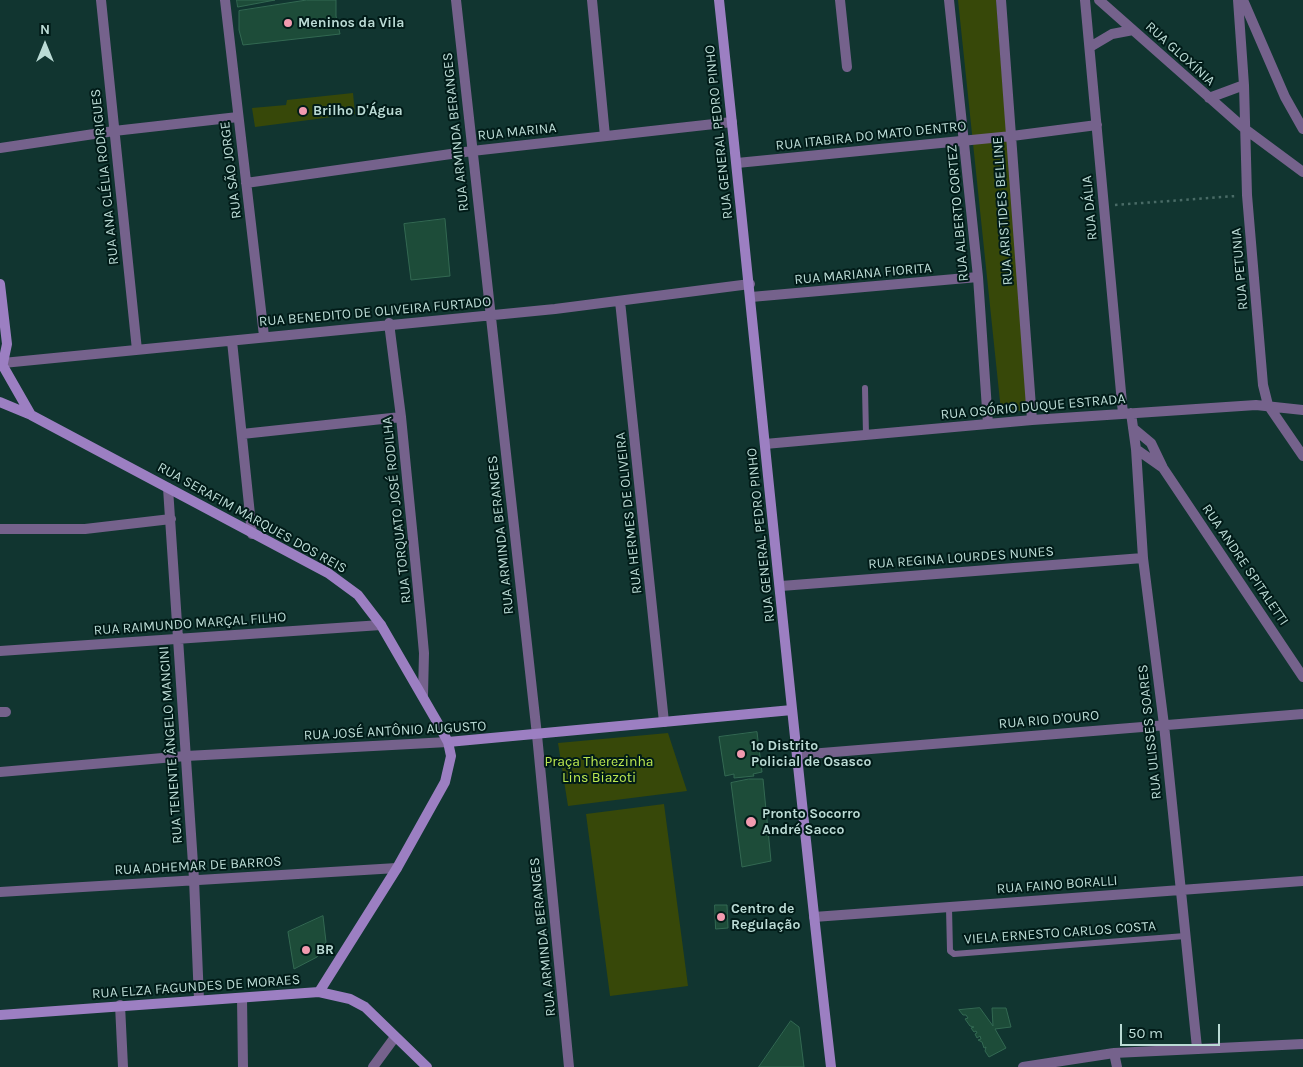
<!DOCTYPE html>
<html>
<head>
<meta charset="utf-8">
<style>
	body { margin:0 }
	#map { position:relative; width:1303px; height:1067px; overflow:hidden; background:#113530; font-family:Karla,sans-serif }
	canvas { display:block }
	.north { position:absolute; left:20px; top:20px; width:50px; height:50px; -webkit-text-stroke:4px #011b18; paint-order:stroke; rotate:0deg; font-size:14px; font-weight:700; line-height:20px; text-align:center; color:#bbdbd5 }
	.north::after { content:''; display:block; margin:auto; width:18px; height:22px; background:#bbdbd5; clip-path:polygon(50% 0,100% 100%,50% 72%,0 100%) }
	.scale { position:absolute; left:1120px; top:1024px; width:100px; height:22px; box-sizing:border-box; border:2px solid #bbdbd5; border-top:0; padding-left:6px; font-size:15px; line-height:18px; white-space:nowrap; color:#bbdbd5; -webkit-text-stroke:4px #011b18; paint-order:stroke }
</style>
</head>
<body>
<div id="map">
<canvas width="1303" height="1067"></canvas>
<div class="north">N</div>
<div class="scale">50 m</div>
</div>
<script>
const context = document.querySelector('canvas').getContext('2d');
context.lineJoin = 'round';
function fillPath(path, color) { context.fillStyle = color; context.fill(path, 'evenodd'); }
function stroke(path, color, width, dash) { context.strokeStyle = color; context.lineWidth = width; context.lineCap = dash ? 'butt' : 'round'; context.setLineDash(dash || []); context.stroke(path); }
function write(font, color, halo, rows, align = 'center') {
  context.font = font + ' Karla,sans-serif'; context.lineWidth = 4; context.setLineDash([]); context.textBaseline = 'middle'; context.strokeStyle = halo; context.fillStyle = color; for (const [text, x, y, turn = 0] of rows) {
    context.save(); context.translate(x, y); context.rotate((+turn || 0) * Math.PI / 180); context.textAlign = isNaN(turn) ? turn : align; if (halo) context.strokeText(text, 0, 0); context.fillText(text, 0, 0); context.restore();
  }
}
fillPath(new Path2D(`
	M 958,0 L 996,0 L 1028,398 L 1021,411 L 1001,411 Z
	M 353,93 L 355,114 L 255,127 L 252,108 L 286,105 L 287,100 Z
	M 668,733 L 687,791 L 568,806 L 558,743 Z
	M 664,804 L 688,986 L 610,996 L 586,814 Z`), '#374809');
const building = new Path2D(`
	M 237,0 L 275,0 L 238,7 Z
	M 307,0 L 336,0 L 336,16 L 340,34 L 243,45 L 239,30 L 239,11 Z
	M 445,219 L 450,276 L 411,280 L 404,224 Z
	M 757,732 L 762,772 L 753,774 L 754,776 L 734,778 L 734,774 L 725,776 L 719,737 Z
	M 749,779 L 763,779 L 771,861 L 742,867 L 731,783 Z
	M 715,905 L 727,905 L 728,928 L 716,929 Z
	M 323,916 L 326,942 L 317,957 L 294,969 L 288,932 Z
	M 980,1008 L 993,1026 L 992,1008 L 1006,1008 L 1011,1027 L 995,1029 L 1006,1048 L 989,1057 L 985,1051 L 986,1047 L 984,1048 L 982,1042 L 978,1040 L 981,1039 L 980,1036 L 977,1038 L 975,1034 L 977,1033 L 976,1031 L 974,1032 L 971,1028 L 974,1027 L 970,1026 L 965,1019 L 968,1018 L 966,1015 L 963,1015 L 959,1010 Z
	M 791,1021 L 799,1027 L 804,1067 L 759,1067 Z`);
fillPath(building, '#1d4c39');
stroke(building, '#336952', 1);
stroke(new Path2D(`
	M 1115,205 L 1236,196`), '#496b66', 2.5, [2.5, 4]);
stroke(new Path2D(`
	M 865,388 L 866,435
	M 949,908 L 950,951 L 954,954 L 1185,936`), '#75628c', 6);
stroke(new Path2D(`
	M 101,0 L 137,350
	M 225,0 L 264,336
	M 456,0 L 537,735 L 569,1067
	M 592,0 L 605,136
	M 840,0 L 847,67
	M 949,0 L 978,277 L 988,424
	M 1001,0 L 1032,420
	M 1085,0 L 1123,414
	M 1099,0 L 1245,129 L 1303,172
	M 1238,0 L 1244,85 L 1247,195 L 1263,385 L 1268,405 L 1303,456
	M 1243,0 L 1285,97 L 1303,129
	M 1090,47 L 1112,34 L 1133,30
	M 1209,98 L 1244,85
	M 0,148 L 114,131 L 238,117
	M 737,163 L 1012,136 L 1097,125
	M 246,183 L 472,151 L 732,122
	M 751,297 L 978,277
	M 620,301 L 664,722
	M 389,323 L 401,417 L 421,620 L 424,653 L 423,695
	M 232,341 L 252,534
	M 3,363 L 555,309 L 750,284
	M 1131,413 L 1136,449 L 1143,558 L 1164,725 L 1197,1048
	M 1133,428 L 1151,443 L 1163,468 L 1303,677
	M 242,434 L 401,417
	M 765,444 L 1032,420 L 1256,405 L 1303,410
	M 1136,449 L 1163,468
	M 168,488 L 194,879 L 199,1000
	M 0,529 L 85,529 L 171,519
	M 781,586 L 1143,558
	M 0,651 L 381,625
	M 0,712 L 6,712
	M 797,755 L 1303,714
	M 0,772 L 186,756 L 448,742
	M 0,892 L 397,868
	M 814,917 L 1303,881
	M 242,998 L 243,1067
	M 120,1005 L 123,1067
	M 1114,1053 L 1117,1067
	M 373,1067 L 395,1037
	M 1023,1067 L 1114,1053 L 1303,1044`), '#75628c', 10);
stroke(new Path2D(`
	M 719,0 C 757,356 790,712 831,1067
	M 0,284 L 7,344 L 3,363
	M 3,366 L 31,415
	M 0,402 L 31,415 L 328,573 L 358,595 L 381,625 L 436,720 L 448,742 L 451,756 L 445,782 L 397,868 L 319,992
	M 448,742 L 792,710
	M 0,1015 L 319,992 L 350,999 L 365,1007 L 427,1067`), '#9c7fc2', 10);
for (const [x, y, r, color] of [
	[288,23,5,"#f29aaf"],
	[303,111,5,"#f29aaf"],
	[741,754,5,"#f29aaf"],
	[751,822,6,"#f29aaf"],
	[721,917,5,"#f29aaf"],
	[306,950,5,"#f29aaf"]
]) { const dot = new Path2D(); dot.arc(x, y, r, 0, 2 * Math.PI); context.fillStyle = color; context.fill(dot); stroke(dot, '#011b18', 2); }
write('bold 14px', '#bbdbd5', '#011b18', [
	["Meninos da Vila",298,23],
	["Brilho D'Água",313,111],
	["1º Distrito",751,746],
	["Policial de Osasco",751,762],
	["Pronto Socorro",762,814],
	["André Sacco",762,830],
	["Centro de",731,909],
	["Regulação",731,925],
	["BR",316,950]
], 'left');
write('14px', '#bbdbd5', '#011b18', [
	["RUA GLOXÍNIA",1180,54,42],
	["RUA ARMINDA BERANGES",456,132,-96],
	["RUA MARINA",517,132,-6],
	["RUA GENERAL PEDRO PINHO",719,132,-96],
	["RUA ITABIRA DO MATO DENTRO",871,136,-6],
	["RUA SÃO JORGE",231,170,-97],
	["RUA ANA CLÉLIA RODRIGUES",105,177,-96],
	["RUA DÁLIA",1090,208,-95],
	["RUA ARISTIDES BELLINE",1003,211,-94],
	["RUA ALBERTO CORTEZ",958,213,-95],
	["RUA PETUNIA",1240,269,-95],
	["RUA MARIANA FIORITA",863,274,-5],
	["RUA BENEDITO DE OLIVEIRA FURTADO",375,312,-5],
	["RUA OSÓRIO DUQUE ESTRADA",1033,407,-5],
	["RUA TORQUATO JOSÉ RODILHA",397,510,-96],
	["RUA HERMES DE OLIVEIRA",629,513,-96],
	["RUA SERAFIM MARQUES DOS REIS",252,518,29],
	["RUA ARMINDA BERANGES",501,535,-96],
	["RUA GENERAL PEDRO PINHO",761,535,-96],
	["RUA REGINA LOURDES NUNES",961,558,-4],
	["RUA ANDRE SPITALETTI",1245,565,56],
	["RUA RAIMUNDO MARÇAL FILHO",190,624,-4],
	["RUA RIO D'OURO",1049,720,-5],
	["RUA JOSÉ ANTÔNIO AUGUSTO",395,731,-3],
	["RUA ULISSES SOARES",1150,732,-96],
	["RUA TENENTE ÂNGELO MANCINI",171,745,-94],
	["RUA ADHEMAR DE BARROS",198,866,-3],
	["RUA FAINO BORALLI",1057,885,-4],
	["VIELA ERNESTO CARLOS COSTA",1060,933,-4],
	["RUA ARMINDA BERANGES",543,937,-96],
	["RUA ELZA FAGUNDES DE MORAES",196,987,-4]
]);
write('14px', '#bce850', '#011b18', [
	["Praça Therezinha",599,762],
	["Lins Biazoti",599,778]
]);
</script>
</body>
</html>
